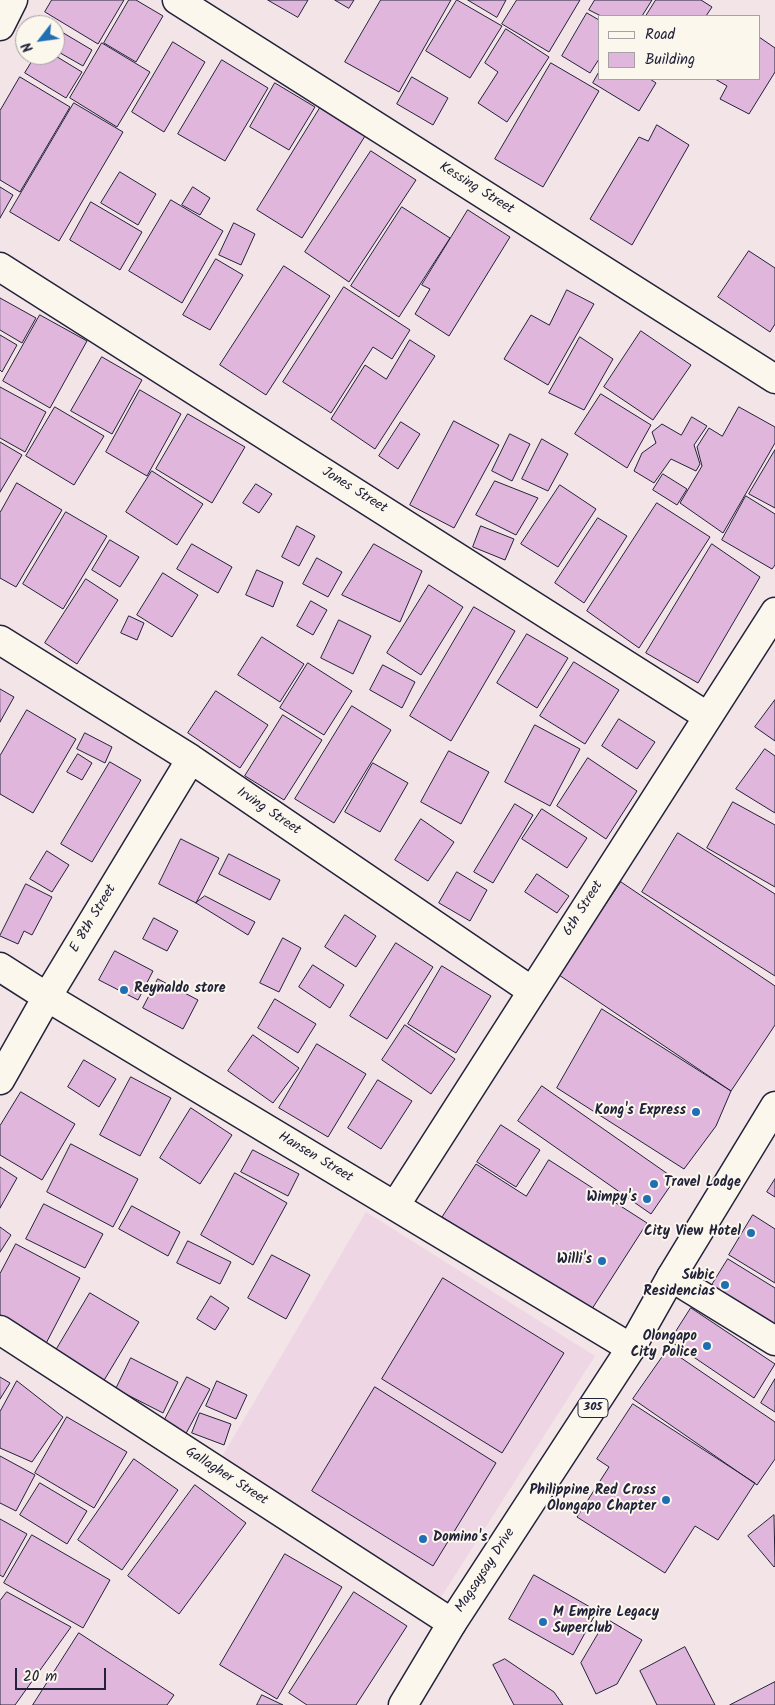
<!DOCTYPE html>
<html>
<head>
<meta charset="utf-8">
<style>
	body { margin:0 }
	#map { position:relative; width:775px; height:1705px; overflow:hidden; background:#f3e4e7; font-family:Kalam,sans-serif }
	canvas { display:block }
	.legend { position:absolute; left:598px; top:15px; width:162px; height:65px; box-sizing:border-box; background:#fbf7ec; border:1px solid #a4a2a5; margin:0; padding:6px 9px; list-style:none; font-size:15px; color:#22223b }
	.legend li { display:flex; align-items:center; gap:10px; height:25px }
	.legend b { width:25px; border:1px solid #a4a2a5 }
	.north { position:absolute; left:15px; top:15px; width:50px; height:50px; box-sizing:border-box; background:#fbf7ec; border:1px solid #a4a2a5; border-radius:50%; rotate:240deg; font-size:14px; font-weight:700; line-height:20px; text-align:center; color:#22223b }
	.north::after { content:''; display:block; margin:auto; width:18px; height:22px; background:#1f6fb2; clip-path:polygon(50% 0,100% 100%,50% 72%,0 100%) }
	.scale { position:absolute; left:15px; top:1668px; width:91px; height:22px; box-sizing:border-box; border:2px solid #22223b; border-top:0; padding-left:6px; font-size:15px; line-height:18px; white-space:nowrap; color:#22223b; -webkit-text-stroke:4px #fbf7ec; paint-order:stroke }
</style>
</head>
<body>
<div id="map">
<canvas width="775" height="1705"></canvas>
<ul class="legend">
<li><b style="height:6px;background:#fbf7ec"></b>Road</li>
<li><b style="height:14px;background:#e1b6dc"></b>Building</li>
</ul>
<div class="north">N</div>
<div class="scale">20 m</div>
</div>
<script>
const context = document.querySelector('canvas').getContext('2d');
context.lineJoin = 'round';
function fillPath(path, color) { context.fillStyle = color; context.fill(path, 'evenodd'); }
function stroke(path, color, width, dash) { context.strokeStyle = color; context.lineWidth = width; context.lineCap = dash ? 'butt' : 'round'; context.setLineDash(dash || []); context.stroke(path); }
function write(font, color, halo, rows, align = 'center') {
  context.font = font + ' Kalam,sans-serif'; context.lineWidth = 4; context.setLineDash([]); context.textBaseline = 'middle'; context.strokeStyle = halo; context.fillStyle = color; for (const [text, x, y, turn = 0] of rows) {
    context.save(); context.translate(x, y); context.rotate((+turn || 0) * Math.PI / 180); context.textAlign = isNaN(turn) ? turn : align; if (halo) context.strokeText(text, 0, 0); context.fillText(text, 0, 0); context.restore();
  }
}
fillPath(new Path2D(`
	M 366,1212 L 595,1356 L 441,1597 L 220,1460 Z`), '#eed6e4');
const building = new Path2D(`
	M 52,0 L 124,0 L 98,44 L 45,12 Z
	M 129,0 L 136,0 L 163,16 L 136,62 L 104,43 Z
	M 268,0 L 308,0 L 298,17 Z
	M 335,0 L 354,0 L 349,8 Z
	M 381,0 L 451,0 L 399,92 L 345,62 Z
	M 457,0 L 502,26 L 470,78 L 426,51 Z
	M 468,0 L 506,0 L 497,17 Z
	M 517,0 L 580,0 L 549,52 L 502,24 Z
	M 595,0 L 652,0 L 642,16 L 601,16 L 589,10 Z
	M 656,0 L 701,0 L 712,7 L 706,16 L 646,16 Z
	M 587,13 L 599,20 L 599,59 L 590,73 L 562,56 Z
	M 55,28 L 92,50 L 83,66 L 55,50 Z
	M 506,29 L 549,57 L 507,122 L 478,103 L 498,72 L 485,63 Z
	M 759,37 L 775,48 L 775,72 L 749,114 L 720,99 L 727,86 L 715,79 L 759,79 Z
	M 173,42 L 205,62 L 164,132 L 132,112 Z
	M 102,43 L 150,72 L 117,127 L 70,98 Z
	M 36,55 L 54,55 L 82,72 L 66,98 L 25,73 Z
	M 222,60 L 268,88 L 225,161 L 178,134 Z
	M 551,63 L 599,91 L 543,187 L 495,159 Z
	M 599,72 L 599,79 L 650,79 L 656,83 L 639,111 L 593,83 Z
	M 20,77 L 70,107 L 20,192 L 0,180 L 0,111 Z
	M 412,77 L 448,98 L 433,125 L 397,104 Z
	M 275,83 L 315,107 L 289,150 L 250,127 Z
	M 74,103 L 123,132 L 59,241 L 10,212 Z
	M 320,108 L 365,136 L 302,238 L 257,210 Z
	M 657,125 L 689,145 L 632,245 L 590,219 L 639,137 L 648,141 Z
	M 371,151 L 416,180 L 349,282 L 305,252 Z
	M 120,172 L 156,194 L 138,225 L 101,203 Z
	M 0,187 L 13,195 L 0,218 Z
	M 193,187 L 210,198 L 200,215 L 182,205 Z
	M 171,200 L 223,231 L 182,303 L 129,271 Z
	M 91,202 L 142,232 L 120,270 L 70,240 Z
	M 402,207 L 450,238 L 399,317 L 351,286 Z
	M 468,210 L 510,237 L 449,336 L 415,314 L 430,289 L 422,285 Z
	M 234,223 L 255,234 L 241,265 L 219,255 Z
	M 749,251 L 775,268 L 775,324 L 770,332 L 718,297 Z
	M 216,259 L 243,275 L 210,330 L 183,315 Z
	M 284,266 L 330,296 L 266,395 L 220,365 Z
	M 344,287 L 410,330 L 392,359 L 373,347 L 331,413 L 283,382 Z
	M 567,290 L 594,304 L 548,385 L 504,359 L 531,315 L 549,325 Z
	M 0,298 L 36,318 L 22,343 L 0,330 Z
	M 40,315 L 87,341 L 50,408 L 3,381 Z
	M 641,331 L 691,365 L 653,420 L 604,387 Z
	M 0,335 L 17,345 L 2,372 L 0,370 Z
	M 580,337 L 613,359 L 584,410 L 549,393 Z
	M 410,340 L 435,356 L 375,449 L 331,419 L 365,365 L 386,379 Z
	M 102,357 L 142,380 L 112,434 L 71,411 Z
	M 0,387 L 46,412 L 25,452 L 0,438 Z
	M 140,390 L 181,414 L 147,476 L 106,452 Z
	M 601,394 L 651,425 L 627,468 L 575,434 Z
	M 55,407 L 104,436 L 74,485 L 26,456 Z
	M 739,407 L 775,427 L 775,443 L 723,533 L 680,503 L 702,466 L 697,447 L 709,428 L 722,436 Z
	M 188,414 L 245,447 L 212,503 L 156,469 Z
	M 692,417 L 707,426 L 694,445 L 700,464 L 696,471 L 671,459 L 654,483 L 634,471 L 642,453 L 656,443 L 652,432 L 662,424 L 681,435 Z
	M 454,421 L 499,445 L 454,528 L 410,505 Z
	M 401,422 L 420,434 L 398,469 L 379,456 Z
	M 510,434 L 530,444 L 512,481 L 492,471 Z
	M 542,439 L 568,454 L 548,491 L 522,479 Z
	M 0,442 L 22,455 L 0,492 Z
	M 775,450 L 775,508 L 749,494 Z
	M 152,471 L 203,504 L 177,545 L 126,512 Z
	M 663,474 L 687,489 L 677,505 L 653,490 Z
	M 495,481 L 538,498 L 516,535 L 476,515 Z
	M 17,483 L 62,510 L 16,587 L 0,578 L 0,513 Z
	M 256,484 L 272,494 L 259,513 L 243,503 Z
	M 560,485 L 596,509 L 558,567 L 521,544 Z
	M 746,496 L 775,514 L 775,565 L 772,569 L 722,540 Z
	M 657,503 L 710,537 L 639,648 L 587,611 Z
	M 66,512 L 107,536 L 63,609 L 23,584 Z
	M 598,518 L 627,536 L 584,603 L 555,583 Z
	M 297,526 L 315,536 L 299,566 L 282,557 Z
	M 481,526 L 514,539 L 505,560 L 473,547 Z
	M 110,540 L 139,557 L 120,587 L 92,570 Z
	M 192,544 L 232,567 L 218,593 L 177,569 Z
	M 374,544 L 422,571 L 400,622 L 342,595 Z
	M 712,544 L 760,577 L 698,683 L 646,653 Z
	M 317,558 L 342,572 L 328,597 L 303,584 Z
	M 257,570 L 283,582 L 273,607 L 246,595 Z
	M 163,573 L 198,595 L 172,637 L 137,615 Z
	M 86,579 L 118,600 L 77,664 L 45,643 Z
	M 429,585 L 463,607 L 421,675 L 387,653 Z
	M 311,601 L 327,610 L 313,635 L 297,626 Z
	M 474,607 L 515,631 L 451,741 L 410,716 Z
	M 129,616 L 144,623 L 137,640 L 121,633 Z
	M 339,620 L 371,636 L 353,674 L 321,658 Z
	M 527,634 L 568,658 L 537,708 L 497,683 Z
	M 262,637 L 304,664 L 280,702 L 238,675 Z
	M 574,662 L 619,690 L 585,744 L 540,716 Z
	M 308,663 L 352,691 L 324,735 L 280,708 Z
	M 383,665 L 415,682 L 402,708 L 370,690 Z
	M 0,689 L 14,697 L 0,722 Z
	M 216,691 L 268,725 L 240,768 L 188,733 Z
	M 775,700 L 775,741 L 755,727 Z
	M 352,706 L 391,730 L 334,823 L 295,799 Z
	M 27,710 L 76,739 L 33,813 L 0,794 L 0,756 Z
	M 283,715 L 322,740 L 284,800 L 245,776 Z
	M 619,719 L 655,742 L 637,769 L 602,746 Z
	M 535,725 L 580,749 L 550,806 L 505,782 Z
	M 85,733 L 112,747 L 105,763 L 77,749 Z
	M 765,749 L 775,756 L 775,813 L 736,789 Z
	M 449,751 L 489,772 L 461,824 L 421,802 Z
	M 78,754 L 92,763 L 82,780 L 67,772 Z
	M 588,758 L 637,791 L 606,839 L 557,806 Z
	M 110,762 L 141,780 L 92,862 L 61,844 Z
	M 373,763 L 408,783 L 380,832 L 345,812 Z
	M 733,802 L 775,825 L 775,887 L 707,848 Z
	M 515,804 L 533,815 L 493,883 L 474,872 Z
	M 542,809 L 587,838 L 567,868 L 522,839 Z
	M 421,819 L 454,842 L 428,881 L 395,860 Z
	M 678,833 L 775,894 L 775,976 L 642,892 Z
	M 181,839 L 219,858 L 196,903 L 159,884 Z
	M 47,851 L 69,865 L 52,892 L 30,879 Z
	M 229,854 L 280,880 L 270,900 L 219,874 Z
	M 457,872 L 487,890 L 470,921 L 439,903 Z
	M 537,874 L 569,896 L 557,913 L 525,892 Z
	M 621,882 L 775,986 L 775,1025 L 731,1091 L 559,975 Z
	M 26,884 L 52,897 L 32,935 L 24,931 L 18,944 L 0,936 Z
	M 205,896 L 255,922 L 248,935 L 196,903 Z
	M 345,915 L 376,936 L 356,967 L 325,947 Z
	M 154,918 L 178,931 L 167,951 L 143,939 Z
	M 283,938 L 301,948 L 279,992 L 260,983 Z
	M 396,943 L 433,967 L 387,1039 L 350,1016 Z
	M 115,951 L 153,971 L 138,1000 L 99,980 Z
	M 313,965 L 344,985 L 330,1008 L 299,987 Z
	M 442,966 L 491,996 L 456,1053 L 408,1024 Z
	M 158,979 L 198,1000 L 183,1029 L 143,1008 Z
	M 275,999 L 316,1024 L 298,1053 L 258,1028 Z
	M 602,1009 L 731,1091 L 716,1126 L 684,1169 L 557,1088 Z
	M 405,1025 L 455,1059 L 431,1094 L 382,1060 Z
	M 253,1035 L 299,1068 L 273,1103 L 228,1071 Z
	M 317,1044 L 366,1074 L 328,1137 L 279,1108 Z
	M 84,1060 L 116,1079 L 99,1107 L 68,1087 Z
	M 131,1077 L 171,1098 L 140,1156 L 100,1135 Z
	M 378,1080 L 412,1101 L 381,1149 L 348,1128 Z
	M 542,1086 L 675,1179 L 651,1214 L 518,1121 Z
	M 21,1092 L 75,1124 L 42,1180 L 0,1155 L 0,1126 Z
	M 191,1108 L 232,1135 L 200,1184 L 160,1158 Z
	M 501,1125 L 540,1150 L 516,1187 L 477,1162 Z
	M 71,1144 L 138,1179 L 113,1227 L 47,1192 Z
	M 253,1150 L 299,1174 L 288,1196 L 241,1172 Z
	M 549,1160 L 647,1223 L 590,1312 L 442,1217 L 476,1164 L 526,1196 Z
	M 0,1167 L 17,1178 L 0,1208 Z
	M 235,1173 L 287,1203 L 253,1265 L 201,1235 Z
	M 775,1179 L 775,1197 L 767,1192 Z
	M 44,1204 L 103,1234 L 85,1268 L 26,1239 Z
	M 132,1206 L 180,1232 L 168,1256 L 119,1229 Z
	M 753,1215 L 775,1229 L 775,1283 L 729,1255 Z
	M 0,1227 L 11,1235 L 0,1252 Z
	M 188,1241 L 231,1262 L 220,1284 L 177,1263 Z
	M 16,1244 L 80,1278 L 41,1353 L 0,1328 L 0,1274 Z
	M 272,1255 L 310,1275 L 286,1319 L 248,1298 Z
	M 728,1259 L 775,1288 L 775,1335 L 707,1293 Z
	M 443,1278 L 564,1353 L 502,1453 L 382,1379 Z
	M 90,1293 L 139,1322 L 103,1382 L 55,1352 Z
	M 211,1296 L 229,1308 L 215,1330 L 197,1319 Z
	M 691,1308 L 775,1364 L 754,1398 L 670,1341 Z
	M 668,1349 L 775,1422 L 775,1459 L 757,1485 L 633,1399 Z
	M 131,1358 L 178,1382 L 163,1413 L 116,1389 Z
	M 0,1377 L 10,1383 L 0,1399 Z
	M 187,1377 L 210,1389 L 183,1439 L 161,1427 Z
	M 775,1379 L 775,1412 L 761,1403 Z
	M 17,1381 L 63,1417 L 32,1462 L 0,1448 L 0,1412 Z
	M 217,1381 L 247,1395 L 236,1419 L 206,1406 Z
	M 375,1387 L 496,1463 L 433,1566 L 312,1491 Z
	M 633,1404 L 755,1483 L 718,1540 L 695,1526 L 665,1573 L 577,1517 L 609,1467 L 597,1459 Z
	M 200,1413 L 231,1424 L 224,1445 L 192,1433 Z
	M 67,1417 L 127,1452 L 94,1508 L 35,1473 Z
	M 0,1456 L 35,1475 L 16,1511 L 0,1503 Z
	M 134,1459 L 178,1490 L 122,1570 L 78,1540 Z
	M 40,1483 L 87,1511 L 67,1544 L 20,1515 Z
	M 195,1485 L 246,1523 L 179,1614 L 128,1576 Z
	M 774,1515 L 775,1566 L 774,1567 L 748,1536 Z
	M 0,1519 L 27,1534 L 3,1577 L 0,1575 Z
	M 32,1535 L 110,1580 L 83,1628 L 4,1583 Z
	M 285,1554 L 342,1587 L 277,1699 L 220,1665 Z
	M 534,1575 L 597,1611 L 573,1655 L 509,1619 Z
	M 7,1592 L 71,1627 L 15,1705 L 0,1705 L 0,1601 Z
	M 354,1592 L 407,1626 L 356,1705 L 307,1705 L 289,1693 Z
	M 607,1619 L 642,1640 L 617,1684 L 596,1694 L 581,1663 Z
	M 79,1633 L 174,1695 L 167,1705 L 33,1705 Z
	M 685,1647 L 715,1705 L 657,1705 L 640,1671 Z
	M 505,1659 L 554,1692 L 563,1705 L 514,1705 L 493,1665 Z
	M 775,1682 L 775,1705 L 730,1705 Z
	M 262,1695 L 283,1705 L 257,1705 Z`);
fillPath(building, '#e1b6dc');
stroke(building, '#22223b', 1);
const street = new Path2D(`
	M 177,0 L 775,379
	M 0,26 L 13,0
	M 0,267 L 707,716
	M 0,640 L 191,759 L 532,991
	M 0,967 L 47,997 L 631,1348
	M 0,1080 L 47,997 L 191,759
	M 395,1206 L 775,612
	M 671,1277 L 775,1341
	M 0,1330 L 452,1623`);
const primary = new Path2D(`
	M 403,1705 L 452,1623 L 631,1348 L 671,1277 L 775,1106`);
stroke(street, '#22223b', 31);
stroke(primary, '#22223b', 31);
stroke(street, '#fbf7ec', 28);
stroke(primary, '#fbf7ec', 28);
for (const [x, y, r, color] of [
	[124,990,5,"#1f6fb2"],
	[696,1112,5,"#1f6fb2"],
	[654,1184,5,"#1f6fb2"],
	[647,1199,5,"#1f6fb2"],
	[751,1233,5,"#1f6fb2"],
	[602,1261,5,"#1f6fb2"],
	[725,1285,5,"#1f6fb2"],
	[707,1346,5,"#1f6fb2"],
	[666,1500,5,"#1f6fb2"],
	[423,1539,5,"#1f6fb2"],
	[543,1622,5,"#1f6fb2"]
]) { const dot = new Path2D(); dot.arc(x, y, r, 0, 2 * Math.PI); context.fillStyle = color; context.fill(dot); stroke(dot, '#fbf7ec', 2); }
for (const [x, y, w] of [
	[593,1408,30]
]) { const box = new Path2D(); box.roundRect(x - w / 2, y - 9.5, w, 19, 4); context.fillStyle = '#fbf7ec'; context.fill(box); stroke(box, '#22223b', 1); }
write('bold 12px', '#22223b', null, [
	["305",593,1408]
]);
write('14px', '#22223b', '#fbf7ec', [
	["Kessing Street",476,189,32],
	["Jones Street",354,491,32],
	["Irving Street",268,812,34],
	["6th Street",584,909,-58],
	["E 8th Street",94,919,-59],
	["Hansen Street",315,1158,31],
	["Gallagher Street",226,1477,33],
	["Magsaysay Drive",486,1571,-57]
]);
write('bold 14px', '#22223b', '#fbf7ec', [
	["Reynaldo store",134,990,"left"],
	["Kong's Express",686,1112],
	["Travel Lodge",664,1184,"left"],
	["Wimpy's",637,1199],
	["City View Hotel",741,1233],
	["Willi's",592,1261],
	["Subic",715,1277],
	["Residencias",715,1293],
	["Olongapo",697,1338],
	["City Police",697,1354],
	["Philippine Red Cross",656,1492],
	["Olongapo Chapter",656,1508],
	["Domino's",433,1539,"left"],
	["M Empire Legacy",553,1614,"left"],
	["Superclub",553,1630,"left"]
], 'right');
</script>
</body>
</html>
